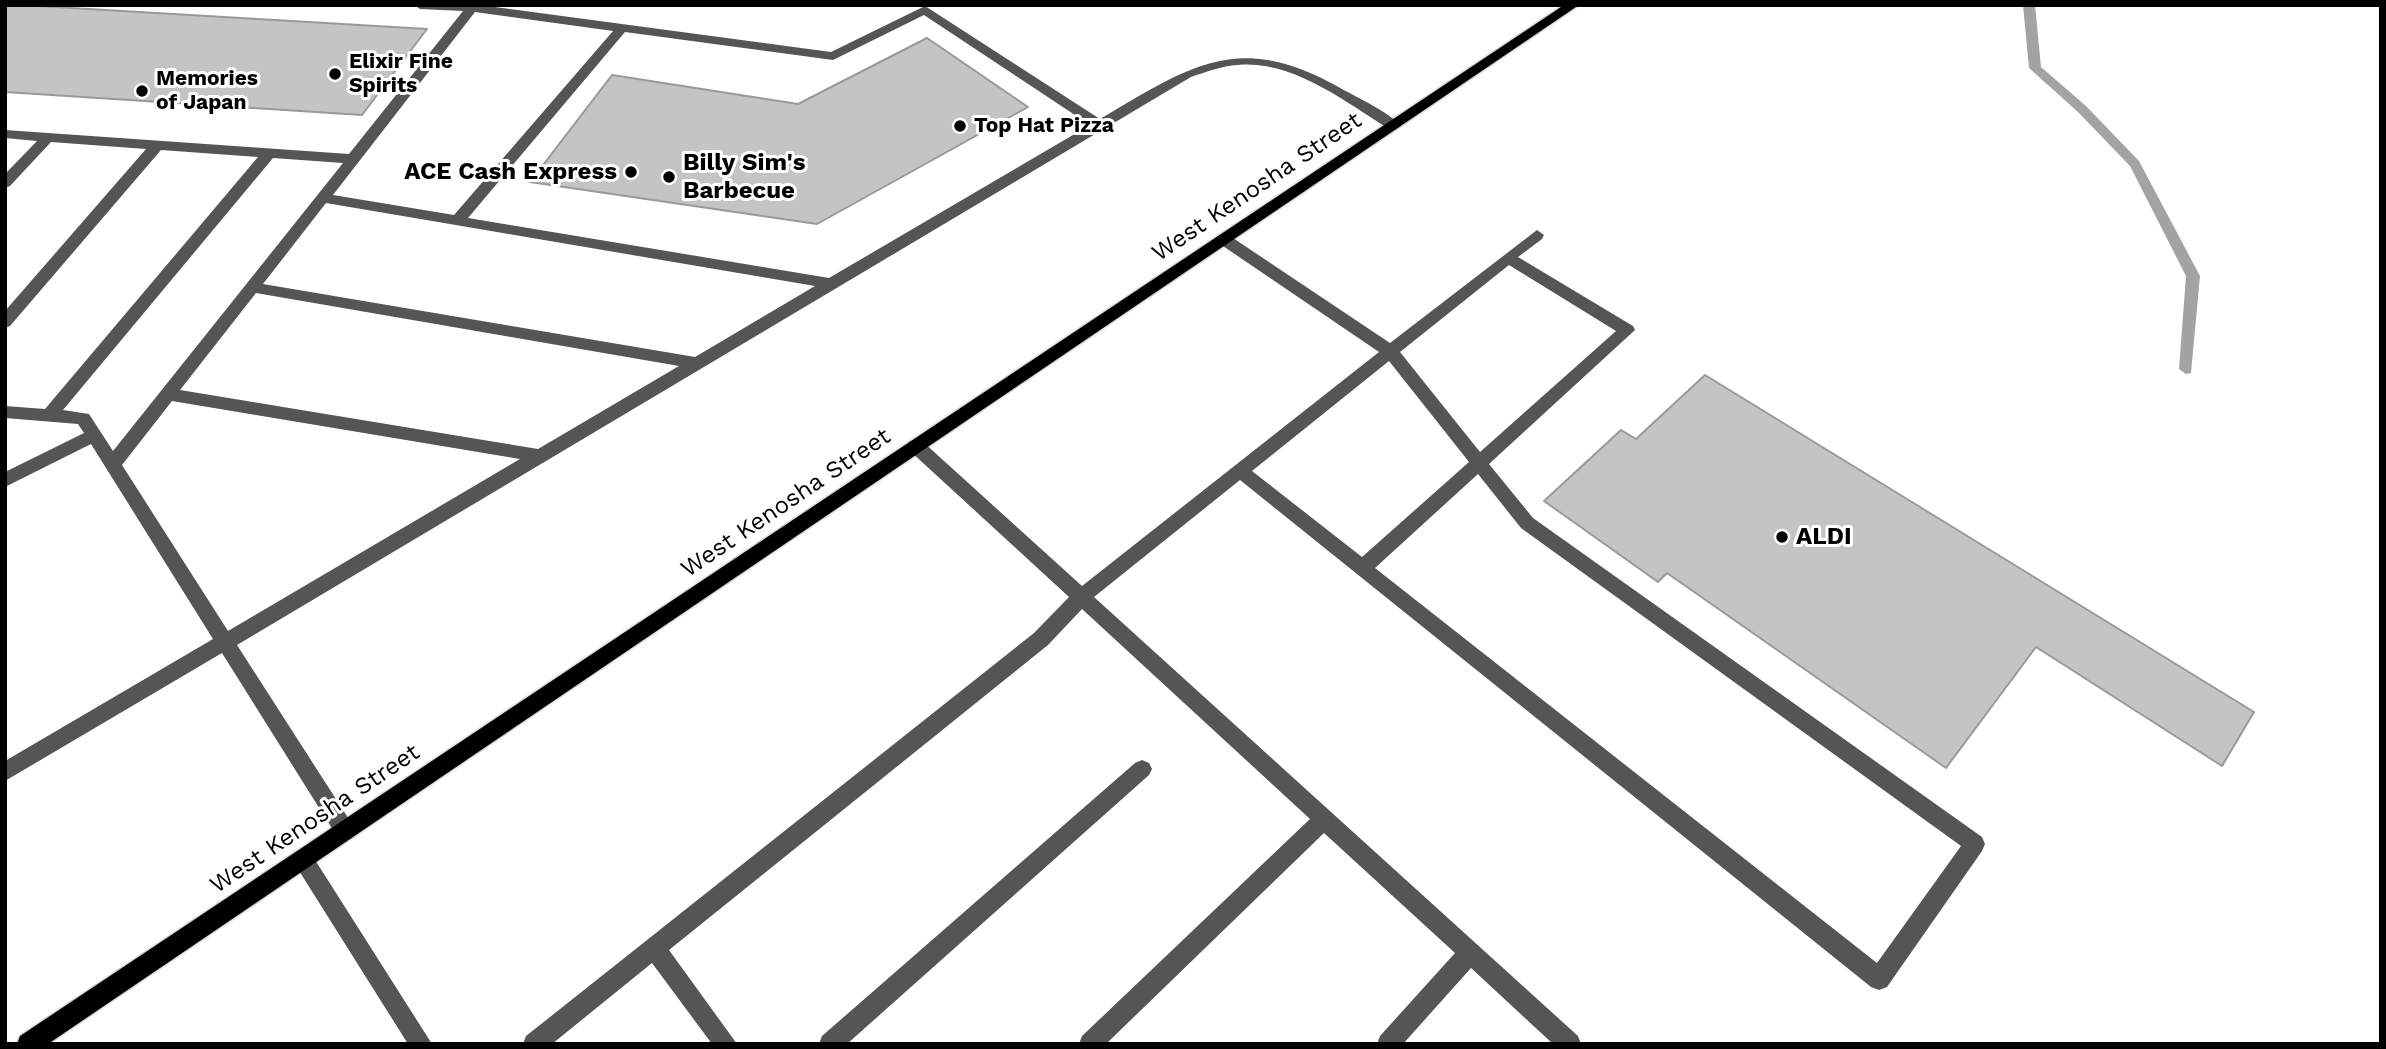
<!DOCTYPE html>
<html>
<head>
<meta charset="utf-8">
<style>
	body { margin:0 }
	#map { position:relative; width:2386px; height:1049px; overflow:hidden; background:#fff; font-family:"Work Sans",sans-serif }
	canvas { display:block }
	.frame { position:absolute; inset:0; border:7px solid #000; pointer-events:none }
</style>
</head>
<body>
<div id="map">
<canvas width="2386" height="1049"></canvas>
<div class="frame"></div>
</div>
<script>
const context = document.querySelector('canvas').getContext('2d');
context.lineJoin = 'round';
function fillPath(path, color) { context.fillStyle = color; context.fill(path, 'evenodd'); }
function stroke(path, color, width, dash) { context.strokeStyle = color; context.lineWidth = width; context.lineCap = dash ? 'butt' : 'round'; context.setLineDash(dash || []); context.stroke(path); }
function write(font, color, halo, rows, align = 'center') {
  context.font = font + ' "Work Sans",sans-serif'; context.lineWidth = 6; context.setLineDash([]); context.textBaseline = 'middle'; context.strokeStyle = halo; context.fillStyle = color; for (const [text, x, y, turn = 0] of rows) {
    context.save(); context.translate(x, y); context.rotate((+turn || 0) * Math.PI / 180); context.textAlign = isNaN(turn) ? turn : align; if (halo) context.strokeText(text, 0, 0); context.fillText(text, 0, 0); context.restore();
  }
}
fillPath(new Path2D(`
	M 2023,5 L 2035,5 L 2041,67 L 2086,106 L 2139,161 L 2200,276 L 2191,373 L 2186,374 L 2179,369 L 2186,276 L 2130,166 L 2078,112 L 2029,68 Z`), '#a3a3a3');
const building = new Path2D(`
	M 5,5 L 21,5 L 427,29 L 362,115 L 5,92 Z
	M 927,38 L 1028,107 L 817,224 L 530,182 L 612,75 L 798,104 Z
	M 1705,375 L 2254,712 L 2222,766 L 2036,647 L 1946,768 L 1667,573 L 1658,582 L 1544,501 L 1621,430 L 1636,439 Z`);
fillPath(building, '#c4c4c4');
stroke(building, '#999', 2);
const major = new Path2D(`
	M 1564,5 L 1579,5 L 48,1044 L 17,1044 L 20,1036 Z`);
stroke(major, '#dbdbdb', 3);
fillPath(new Path2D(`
	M 414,5 L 480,5 L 831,52 L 925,6 L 1100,119 C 1192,65 1239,30 1342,89 C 1360,99 1387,111 1401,126 L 1394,130 L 1389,129 C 1345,102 1293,60 1238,65 C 1221,66 1206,72 1191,77 L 237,645 L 352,824 L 355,831 L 352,838 L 345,841 L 338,838 L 222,653 L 5,781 L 5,761 L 213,639 L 91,444 L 5,487 L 5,472 L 84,433 L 78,424 L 5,418 L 5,406 L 45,409 L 258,157 L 161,150 L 10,326 L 5,328 L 5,311 L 146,149 L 51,142 L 10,186 L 5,188 L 5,174 L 37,141 L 5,138 L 5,130 L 349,154 L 463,11 L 420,9 ZM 475,12 L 613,31 L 454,215 L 333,195 ZM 924,15 L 1090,125 L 829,278 L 468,218 L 625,32 L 833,60 ZM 273,158 L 343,163 L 113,451 L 89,414 L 63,410 ZM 326,203 L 815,286 L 695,357 L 263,284 ZM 256,293 L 679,366 L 538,449 L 180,390 ZM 172,401 L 520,459 L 228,631 L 122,465 Z
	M 1537,230 L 1544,235 L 1542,239 L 1518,257 L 1633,326 L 1635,330 L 1489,464 L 1533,518 L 1982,837 L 1985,844 L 1982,851 L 1887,987 L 1879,990 L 1871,987 L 1240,480 L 1094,597 L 1578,1036 L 1581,1044 L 1553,1044 L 1471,968 L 1403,1044 L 1377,1044 L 1380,1036 L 1455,953 L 1324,833 L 1106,1044 L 1079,1044 L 1082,1036 L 1310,819 L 1082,609 L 1048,645 L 669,950 L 737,1044 L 712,1044 L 652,963 L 552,1044 L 523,1044 L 526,1036 L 1034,633 L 1069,597 L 910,451 L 908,446 L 910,441 L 922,441 L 1082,586 L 1379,352 L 1220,244 L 1218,240 L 1220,236 L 1230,236 L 1390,343 ZM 1509,265 L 1616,331 L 1480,452 L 1400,352 ZM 1389,361 L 1469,462 L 1362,557 L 1252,471 ZM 1478,474 L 1521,528 L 1961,846 L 1877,963 L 1375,568 Z
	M 1142,760 L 1149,763 L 1152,769 L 1149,775 L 847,1044 L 819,1044 L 822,1036 L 1135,763 Z
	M 303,849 L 310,852 L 432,1044 L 408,1044 L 296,866 L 293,859 L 296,852 Z`), '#555');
fillPath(major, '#000');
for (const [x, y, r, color] of [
	[335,74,7,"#000"],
	[142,91,7,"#000"],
	[960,126,7,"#000"],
	[631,172,7,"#000"],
	[669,177,7,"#000"],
	[1782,537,7,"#000"]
]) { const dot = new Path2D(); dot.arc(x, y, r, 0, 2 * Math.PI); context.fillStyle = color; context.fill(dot); stroke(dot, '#fff', 2.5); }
write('bold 21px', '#000', '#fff', [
	["Elixir Fine",349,62],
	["Spirits",349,86],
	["Memories",156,79],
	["of Japan",156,103],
	["Top Hat Pizza",974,126]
], 'left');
write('bold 24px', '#000', '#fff', [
	["Billy Sim's",683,163],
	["Barbecue",683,191],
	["ACE Cash Express",617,172,"right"],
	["ALDI",1796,537]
], 'left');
write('24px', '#000', '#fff', [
	["West Kenosha Street",1257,187,-34],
	["West Kenosha Street",786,503,-34],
	["West Kenosha Street",315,819,-34]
]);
</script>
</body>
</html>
